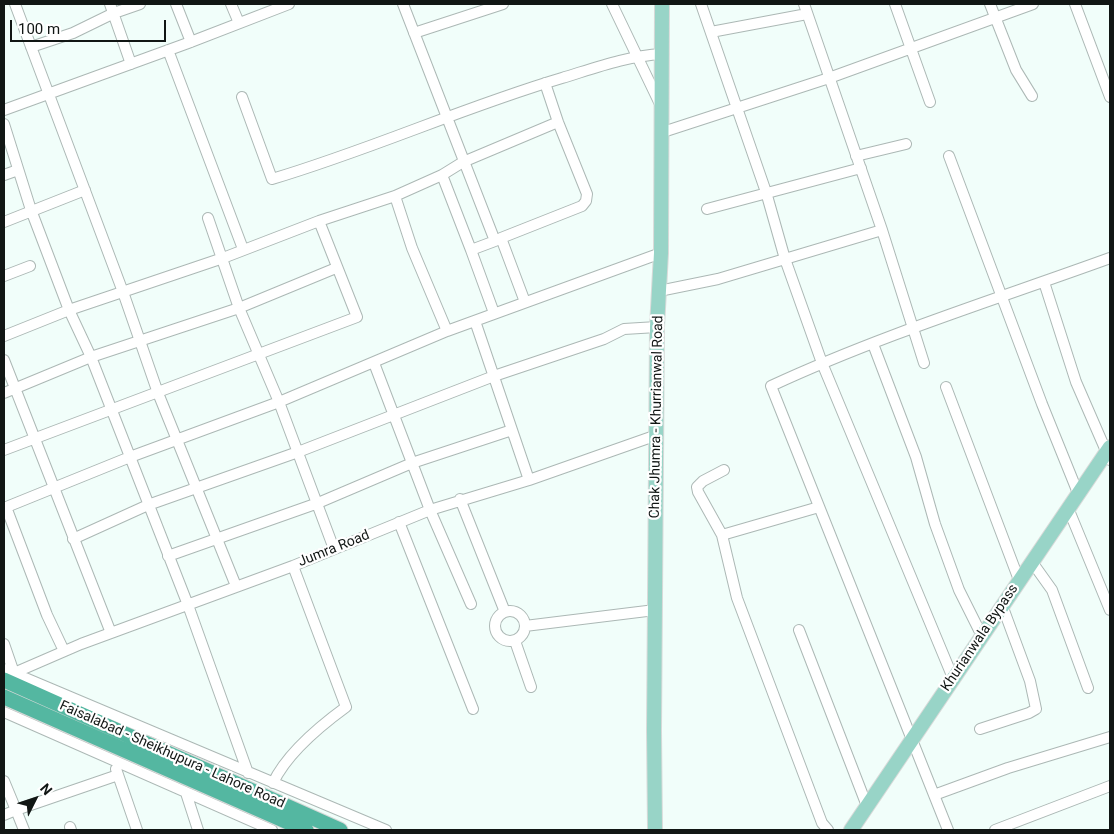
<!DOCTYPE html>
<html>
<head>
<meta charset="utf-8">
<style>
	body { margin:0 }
	#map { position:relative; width:1114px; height:834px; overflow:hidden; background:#f1fefa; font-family:Roboto,sans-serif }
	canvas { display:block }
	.frame { position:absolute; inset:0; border:5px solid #111614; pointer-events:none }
	.north { position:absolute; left:10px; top:774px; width:50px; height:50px; -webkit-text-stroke:4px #fff; paint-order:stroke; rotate:49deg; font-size:14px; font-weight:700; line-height:20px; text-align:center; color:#111614 }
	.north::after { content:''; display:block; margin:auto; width:18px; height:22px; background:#111614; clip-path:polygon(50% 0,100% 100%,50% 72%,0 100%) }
	.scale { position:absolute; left:10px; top:20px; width:156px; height:22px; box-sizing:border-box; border:2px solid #111614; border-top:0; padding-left:6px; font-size:15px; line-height:18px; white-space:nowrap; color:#111614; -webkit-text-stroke:4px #fff; paint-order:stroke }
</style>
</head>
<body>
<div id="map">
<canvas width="1114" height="834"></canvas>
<div class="frame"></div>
<div class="north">N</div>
<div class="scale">100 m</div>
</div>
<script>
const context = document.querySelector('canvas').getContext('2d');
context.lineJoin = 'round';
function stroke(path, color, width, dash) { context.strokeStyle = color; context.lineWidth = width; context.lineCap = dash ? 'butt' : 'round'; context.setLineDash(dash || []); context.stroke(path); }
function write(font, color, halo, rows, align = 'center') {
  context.font = font + ' Roboto,sans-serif'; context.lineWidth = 4.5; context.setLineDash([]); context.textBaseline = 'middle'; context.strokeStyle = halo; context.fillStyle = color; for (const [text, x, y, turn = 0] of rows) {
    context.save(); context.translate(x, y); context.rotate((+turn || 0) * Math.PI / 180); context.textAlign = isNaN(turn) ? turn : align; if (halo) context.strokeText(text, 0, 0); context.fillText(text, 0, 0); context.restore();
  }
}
const minor = new Path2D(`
	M 15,4 L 123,292 L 158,393 L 236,586
	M 110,4 L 131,64
	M 176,4 L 191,42
	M 231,4 L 239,23
	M 403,4 L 495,241 L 501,238 L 525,302
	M 612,4 L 660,104
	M 701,4 L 766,192 L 785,259 L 822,363 L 953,678
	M 804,4 L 882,230 L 924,363
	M 895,4 L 930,102
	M 990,4 L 1016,70 L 1032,96
	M 1075,4 L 1110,97
	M 711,32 L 807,14
	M 414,33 L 503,4
	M 31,47 L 73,33 L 114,13 L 140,4
	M 168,50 L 243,249
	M 242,97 L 272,179 C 370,150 464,107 562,78 C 595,68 627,56 662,54
	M 4,110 L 188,43 L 289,4
	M 4,124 L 31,210 L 69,310 L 91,357 L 188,605 L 248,773
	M 663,132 L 829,78 L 1033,4
	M 856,156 L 906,144
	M 949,156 L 1042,404 L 1078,493
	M 4,175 L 18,170
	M 442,175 L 471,250
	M 395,196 L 412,248 L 447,331
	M 707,209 L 861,168
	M 208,218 L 239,308 L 279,402 L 334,549
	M 4,222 L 85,190
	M 501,238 L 582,206 L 586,201 L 587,194 L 558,122 L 545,83
	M 4,276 L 30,266
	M 1044,282 L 1076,382 L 1110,460
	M 659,291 L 718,279 L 882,230
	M 494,313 L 471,250 L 495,241
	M 475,321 L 529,480
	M 4,336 L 69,310 L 223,258 L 319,221 L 395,196 L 442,175 L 463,162 L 558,122
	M 873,344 L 916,457 L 935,524 L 959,590 L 982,636
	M 4,360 L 111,633
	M 374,363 L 430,510 L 471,604
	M 946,387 L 1019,580
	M 4,393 L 91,357 L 239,308 L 336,268
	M 4,450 L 357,317 L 319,221
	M 724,470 L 703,481 L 697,487 L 698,492 L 722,535 L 737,598 L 822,823 L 828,830
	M 460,499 L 505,612
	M 6,507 L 47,615 L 64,651
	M 4,508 L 130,457 L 279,402 L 447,331 L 661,253
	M 1068,508 L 1110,610
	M 399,522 L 473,709
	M 722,535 L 819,507
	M 73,539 L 148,505 L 298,452 L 494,376 L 604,339 L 624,329 L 657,327
	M 168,556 L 318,503 L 412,463 L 512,430
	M 1032,562 L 1052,590 L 1088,688
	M495 626a15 15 0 1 1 30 0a15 15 0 1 1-30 0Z
	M 525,626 L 655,610
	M 799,630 L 867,806
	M 515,641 L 531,687
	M 4,644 L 14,673 L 81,644 L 293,566 L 430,510 L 529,480 L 657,435
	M 4,669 L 386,830
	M 4,712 L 272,830
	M 980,729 L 1029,713 L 1036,709 L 1030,681 L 1002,605
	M 116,769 L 137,830
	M 4,781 L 16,810 L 118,775
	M 273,783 C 287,753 320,726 346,707 L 293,566
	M 186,793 L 198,830
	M 934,795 L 1008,768 L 1110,737
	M 4,815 L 16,810 L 24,830
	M 70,827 L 71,830
	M 948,830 L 771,386 C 881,335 997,299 1110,258
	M 995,830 L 1110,786`);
const major = new Path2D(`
	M 655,830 L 654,730 L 657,327 L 661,253 L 662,4
	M 851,830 L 1110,447`);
const highway = new Path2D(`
	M 4,680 L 340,830
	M 4,697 L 306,830`);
stroke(minor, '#acb8b5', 12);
stroke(major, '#d9dad9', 16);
stroke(highway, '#d9dad9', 17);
stroke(minor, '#fff', 10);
stroke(major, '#98d4c7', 14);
stroke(highway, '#54b7a1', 15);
write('14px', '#111614', '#fff', [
	["Chak Jhumra - Khurrianwal Road",657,417,-89],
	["Jumra Road",334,549,-22],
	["Khurianwala Bypass",980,638,-56],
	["Faisalabad - Sheikhupura - Lahore Road",172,755,24]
]);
</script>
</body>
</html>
